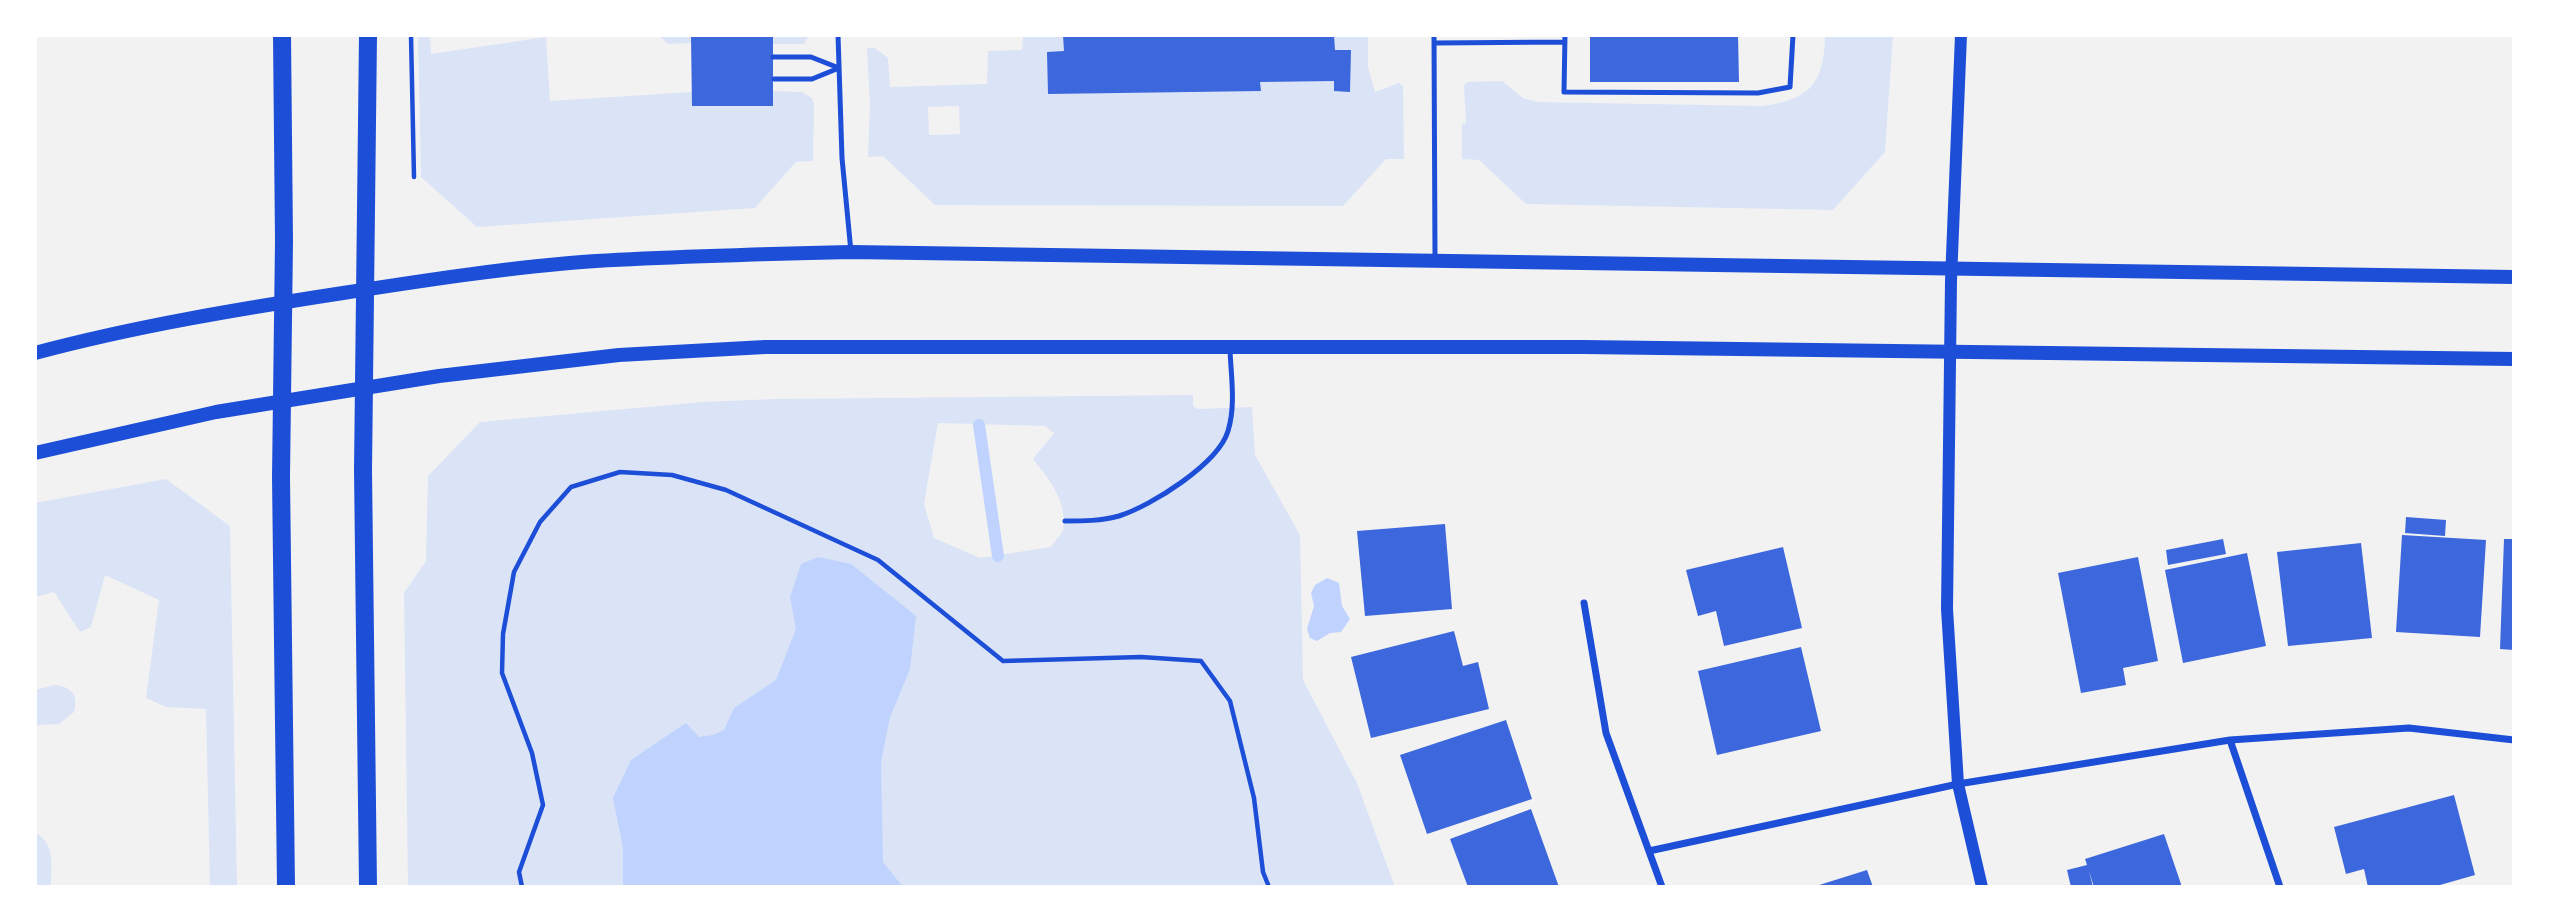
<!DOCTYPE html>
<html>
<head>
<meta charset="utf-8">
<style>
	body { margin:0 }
	#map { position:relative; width:2549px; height:922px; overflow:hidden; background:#f2f2f2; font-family:Ubuntu,sans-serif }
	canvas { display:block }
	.frame { position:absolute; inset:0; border:37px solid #fff; pointer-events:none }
</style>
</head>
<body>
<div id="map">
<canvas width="2549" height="922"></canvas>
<div class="frame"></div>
</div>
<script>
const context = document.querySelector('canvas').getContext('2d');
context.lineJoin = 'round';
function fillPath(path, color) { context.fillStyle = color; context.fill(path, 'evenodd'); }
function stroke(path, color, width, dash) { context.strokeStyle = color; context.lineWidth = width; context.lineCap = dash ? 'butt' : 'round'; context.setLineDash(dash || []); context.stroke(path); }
fillPath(new Path2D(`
	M 418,35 L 430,35 L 431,54 L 546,37 L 550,101 L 692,92 L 692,106 L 773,106 L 773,91 L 802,92 L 812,98 L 814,104 L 813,161 L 796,162 L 755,208 L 477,227 L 421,177 Z
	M 659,35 L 691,35 L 692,43 L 668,44 Z
	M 773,35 L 809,35 L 804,44 L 773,44 Z
	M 1023,35 L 1368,35 L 1368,67 L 1375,92 L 1399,83 L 1403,86 L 1404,159 L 1386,159 L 1343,206 L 935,205 L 883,156 L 868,157 L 870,105 L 867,48 L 875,48 L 888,58 L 890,87 L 987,84 L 988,51 L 1022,50 ZM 959,106 L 960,134 L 929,135 L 928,107 Z
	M 1825,35 L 1893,35 L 1885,152 L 1833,210 L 1526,204 L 1479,160 L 1462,159 L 1462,124 L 1466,123 L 1464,86 L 1467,82 L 1502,81 L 1523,98 L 1537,102 L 1763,106 C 1811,99 1824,83 1825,35 Z
	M 1193,395 L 1193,406 L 1198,409 L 1252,407 L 1255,455 L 1300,535 L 1303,680 L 1357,783 L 1395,887 L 408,887 L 404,593 L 426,561 L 428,476 L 480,422 L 703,402 L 774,399 ZM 938,423 L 1045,426 L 1054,433 L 1033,459 C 1050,480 1068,503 1063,531 L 1051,547 L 980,558 L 934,538 L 924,504 Z
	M 166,479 L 230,526 L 237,887 L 210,887 L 206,709 L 166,707 L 146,698 L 159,600 L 105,575 L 91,627 L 80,632 L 54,592 L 35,597 L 35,503 Z
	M 54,685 C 71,686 79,695 74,712 L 59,724 L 35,725 L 35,690 Z
	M 35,833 C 56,842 51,868 51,887 L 35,887 Z`), '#dbe4f7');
fillPath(new Path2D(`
	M 818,557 L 851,564 L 916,616 L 910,669 L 890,717 L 881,762 L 883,862 L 903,887 L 623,887 L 623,848 L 613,798 L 631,760 L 686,723 L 699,737 L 713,735 L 724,730 L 734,708 L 776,680 L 796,629 L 790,597 L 801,564 Z
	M 1327,578 L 1339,583 L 1342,606 L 1350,619 L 1341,632 L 1330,633 L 1317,641 L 1310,638 L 1307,629 L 1314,606 L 1311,593 L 1315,585 Z`), '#bfd3fe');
stroke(new Path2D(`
	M 979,425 L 998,556`), '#bfd3fe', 12);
fillPath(new Path2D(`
	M 691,35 L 773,35 L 773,106 L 692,106 Z
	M 1063,35 L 1334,35 L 1335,50 L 1351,50 L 1350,92 L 1334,91 L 1334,81 L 1260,82 L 1261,91 L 1048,94 L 1047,52 L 1064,51 Z
	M 1590,35 L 1738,35 L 1739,82 L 1590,82 Z
	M 2406,517 L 2446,520 L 2445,536 L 2405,533 Z
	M 1445,524 L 1452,609 L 1365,616 L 1357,531 Z
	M 2402,535 L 2486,540 L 2480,637 L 2396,632 Z
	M 2223,539 L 2226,554 L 2168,565 L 2166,550 Z
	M 2504,539 L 2514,539 L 2514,650 L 2500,649 Z
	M 2361,543 L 2372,638 L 2288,646 L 2277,552 Z
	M 1783,547 L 1802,628 L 1724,646 L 1716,611 L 1698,616 L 1686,570 Z
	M 2247,553 L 2266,646 L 2183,663 L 2165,570 Z
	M 2138,557 L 2158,661 L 2123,668 L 2126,685 L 2081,693 L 2058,573 Z
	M 1454,631 L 1463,666 L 1478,662 L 1489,709 L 1371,738 L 1351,657 Z
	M 1801,647 L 1821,731 L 1717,755 L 1698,671 Z
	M 1506,720 L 1532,799 L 1427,834 L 1400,755 Z
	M 2454,795 L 2475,875 L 2433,887 L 2368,887 L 2364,869 L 2346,874 L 2334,827 Z
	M 1531,809 L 1559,887 L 1468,887 L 1450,839 Z
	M 2164,834 L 2182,887 L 2094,887 L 2089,871 L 2093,887 L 2071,887 L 2067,870 L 2087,865 L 2085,859 Z
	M 1867,870 L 1873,887 L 1816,887 L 1816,886 Z`), '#3d67dc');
stroke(new Path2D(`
	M 411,35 L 414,177
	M 522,887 L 519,872 L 543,805 L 532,753 L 502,673 L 503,634 L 514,572 L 540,522 L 571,487 L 620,472 L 672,475 L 726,490 L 878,560 L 1003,661 L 1141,657 L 1201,661 L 1230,701 L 1254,798 L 1263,872 L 1269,887`), '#1d4ed8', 4.5);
stroke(new Path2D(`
	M 838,35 L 842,158 L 851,252
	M 1434,35 L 1435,259
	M 1565,35 L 1564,92 L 1758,93 L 1790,87 L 1793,35
	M 1434,43 L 1565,42
	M 773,57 L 811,57 L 839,68
	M 774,79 L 812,79 L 839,68
	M 1065,521 C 1083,521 1101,521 1119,516 C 1151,506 1218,464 1228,431 C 1236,405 1231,376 1230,350`), '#1d4ed8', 5);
stroke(new Path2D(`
	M 1584,603 L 1606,733 L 1662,887
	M 2230,740 L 2280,887
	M 1649,851 L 1958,784 L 2230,740 L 2409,728 L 2514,740`), '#1d4ed8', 7);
stroke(new Path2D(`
	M 1961,35 L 1951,280 L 1947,609 L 1958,784 L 1982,887`), '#1d4ed8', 12);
stroke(new Path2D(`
	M 35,353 C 136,326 239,309 343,293 C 427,280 511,267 596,261 C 681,256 766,254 851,252 L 2514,277
	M 35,453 L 216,412 L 439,376 L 619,355 L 765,347 L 1583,347 L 2514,359`), '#1d4ed8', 14);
stroke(new Path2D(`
	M 282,35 L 284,241 L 281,477 L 286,887
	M 368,35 L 363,470 L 368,887`), '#1d4ed8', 18);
</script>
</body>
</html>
